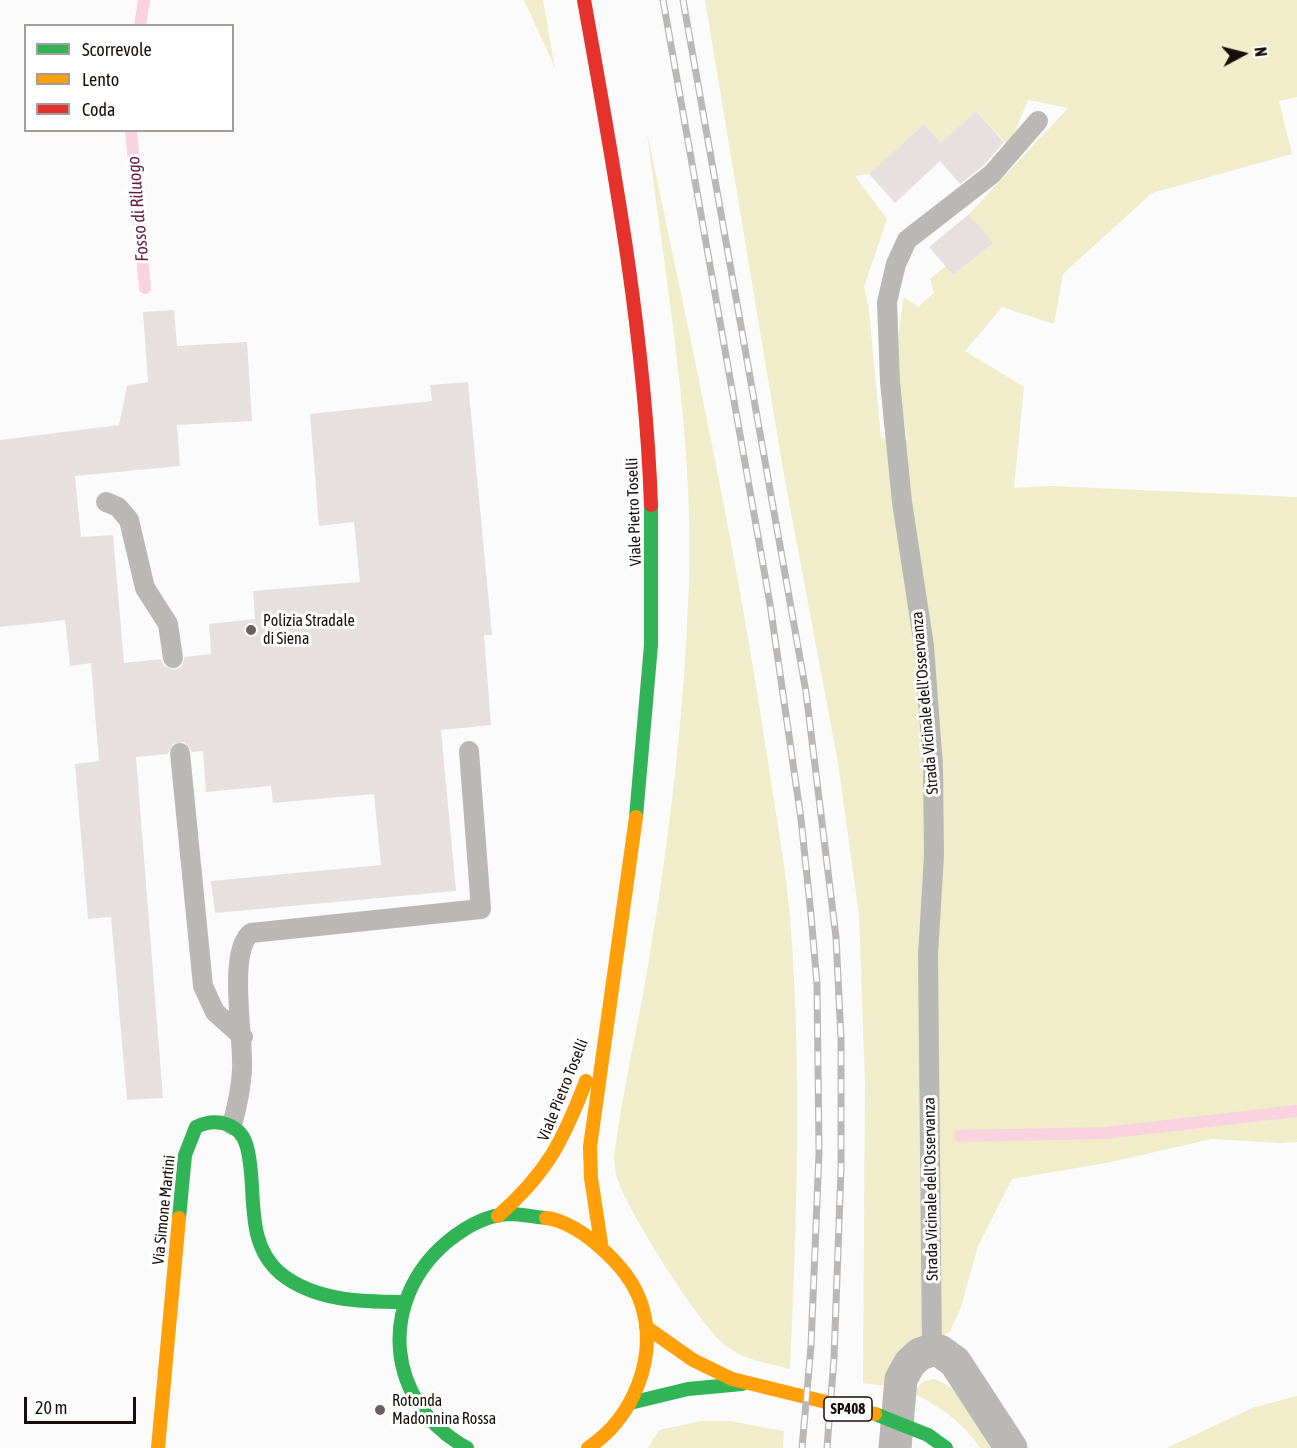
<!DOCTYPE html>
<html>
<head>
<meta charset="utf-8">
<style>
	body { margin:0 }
	#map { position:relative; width:1297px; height:1448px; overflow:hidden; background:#fbfbfb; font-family:"Asap Condensed",sans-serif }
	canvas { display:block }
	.legend { position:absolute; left:24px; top:24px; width:210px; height:108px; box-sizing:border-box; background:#fff; border:2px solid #a39e9c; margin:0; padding:8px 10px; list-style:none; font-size:18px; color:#190d07 }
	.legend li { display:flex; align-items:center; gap:12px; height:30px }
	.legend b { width:30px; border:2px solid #a39e9c }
	.north { position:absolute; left:1213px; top:24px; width:60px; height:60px; -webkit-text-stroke:4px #fff; paint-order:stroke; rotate:83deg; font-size:16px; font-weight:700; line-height:24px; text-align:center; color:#190d07 }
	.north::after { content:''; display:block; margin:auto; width:21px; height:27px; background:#190d07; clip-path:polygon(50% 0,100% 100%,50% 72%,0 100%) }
	.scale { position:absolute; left:24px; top:1397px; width:112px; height:27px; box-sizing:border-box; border:3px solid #190d07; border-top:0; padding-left:8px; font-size:18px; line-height:21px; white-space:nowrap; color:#190d07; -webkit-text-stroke:4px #fff; paint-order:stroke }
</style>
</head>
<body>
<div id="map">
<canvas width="1297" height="1448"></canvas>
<ul class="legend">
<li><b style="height:8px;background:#30b455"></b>Scorrevole</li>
<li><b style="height:8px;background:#ff9f0a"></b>Lento</li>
<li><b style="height:8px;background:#e5322d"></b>Coda</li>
</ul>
<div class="north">N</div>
<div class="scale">20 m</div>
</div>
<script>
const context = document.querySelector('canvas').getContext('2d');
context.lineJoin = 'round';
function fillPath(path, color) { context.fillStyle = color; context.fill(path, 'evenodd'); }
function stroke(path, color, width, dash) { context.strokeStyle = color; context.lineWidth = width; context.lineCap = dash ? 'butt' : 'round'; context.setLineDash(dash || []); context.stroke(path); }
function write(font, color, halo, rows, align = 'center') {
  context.font = font + ' "Asap Condensed",sans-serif'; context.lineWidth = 6; context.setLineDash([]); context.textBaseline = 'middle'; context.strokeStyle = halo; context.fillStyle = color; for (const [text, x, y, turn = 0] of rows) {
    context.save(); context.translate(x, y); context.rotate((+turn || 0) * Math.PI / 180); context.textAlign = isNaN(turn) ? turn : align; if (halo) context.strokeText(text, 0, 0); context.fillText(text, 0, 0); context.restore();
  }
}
fillPath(new Path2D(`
	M 524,0 L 543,0 L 555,68 Z
	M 705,0 L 1297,0 L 1297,97 L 1279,101 L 1292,154 L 1152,193 L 1063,274 L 1054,324 L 1002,307 L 965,351 L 1024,387 L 1014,488 L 1051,486 L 1297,497 L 1297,1142 L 1280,1143 L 1212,1139 L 1106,1163 L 1012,1179 L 978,1246 L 961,1307 L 950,1332 L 905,1351 L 888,1386 L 863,1383 L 865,1083 L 859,915 L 838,763 L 784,475 ZM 1028,100 L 1068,108 L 969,214 L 992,243 L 953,275 L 946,266 L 930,279 L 934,293 L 918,307 L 904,297 C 894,351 897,388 908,440 L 881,438 L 869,309 L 864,287 L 887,219 L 855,176 L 869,174 L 924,124 L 941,143 L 976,111 L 1009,146 Z
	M 647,132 C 690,337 735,541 766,749 C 774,804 785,861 790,917 C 802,1067 797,1218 790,1369 C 767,1363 744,1360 725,1345 C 700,1326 624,1206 616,1175 C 615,1170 615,1163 614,1157 C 623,1087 640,1018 651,948 C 671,826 685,704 689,581 C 694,434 665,278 647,132 Z
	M 934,1379 C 965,1389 977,1421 993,1448 L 980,1448 C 965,1425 939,1404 913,1394 L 922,1382 Z
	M 1297,1396 L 1297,1448 L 1167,1448 L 1252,1408 Z
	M 701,1421 L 730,1421 L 784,1431 L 783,1448 L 648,1448 L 659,1430 Z`), '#f1ecca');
stroke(new Path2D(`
	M 140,26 L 144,0
	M 131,130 L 145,288
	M 960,1136 L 1105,1133 L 1297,1111`), '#fad3e0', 12);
fillPath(new Path2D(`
	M 976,111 L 1004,142 L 984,165 L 960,184 L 940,161 L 895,203 L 869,174 L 924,124 L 941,143 Z
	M 969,214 L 993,243 L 953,275 L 929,247 Z
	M 174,310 L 177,346 L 247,342 L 252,421 L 177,425 L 180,466 L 75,476 L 81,537 L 113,535 L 124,663 L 161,659 L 164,666 L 174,670 L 181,667 L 185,657 L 211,654 L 209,624 L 255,619 L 253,591 L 360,582 L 354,522 L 319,526 L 310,414 L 432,401 L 430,385 L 468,382 L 492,635 L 484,635 L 491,725 L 441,730 L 456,891 L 215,913 L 211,881 L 381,865 L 374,794 L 273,803 L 271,786 L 206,792 L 203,751 L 192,752 L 184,742 L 173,744 L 168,754 L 136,757 L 163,1098 L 127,1100 L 111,917 L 88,919 L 75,764 L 99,761 L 91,663 L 70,666 L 65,620 L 0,627 L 0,440 L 119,425 L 127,386 L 148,382 L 143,312 Z`), '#e8e0df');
stroke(new Path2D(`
	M 106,502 L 118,507 L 129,520 L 145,588 L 168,624 L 173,658
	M 180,753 L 203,986 L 215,1012 L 243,1037
	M 232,1125 C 237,1107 241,1089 242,1070 C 244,1039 227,951 251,933 L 481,909 L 469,751
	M 932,1350 L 928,955 L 934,855 L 933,767 L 924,646 L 902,502 L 890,382 L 887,302 L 896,264 L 907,240 L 992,174 L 1038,121`), '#bab8b5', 20);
stroke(new Path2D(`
	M 895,1448 L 901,1379 L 910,1363 L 920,1354 L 932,1350 L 940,1351 L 955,1362 L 1011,1448`), '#bab8b5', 33);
stroke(new Path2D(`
	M 636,817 L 651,645 L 651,505
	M 179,1218 L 185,1155 L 196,1127 C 216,1117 241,1123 247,1147 C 258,1189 243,1241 280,1273 C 314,1301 362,1302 403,1302
	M 630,1403 L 688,1389 L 742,1384
	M 875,1414 L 928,1435 L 946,1448
	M 467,1448 C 385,1403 377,1301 447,1242 C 464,1228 486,1215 509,1214 C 521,1214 534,1217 546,1218`), '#30b455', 14);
stroke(new Path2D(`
	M 498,1216 C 547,1173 563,1141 586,1081
	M 546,1218 C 565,1220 587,1235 601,1248 C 618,1263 634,1282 641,1303 C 659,1357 633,1418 588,1448
	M 601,1243 L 591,1178 L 590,1147 L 636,817
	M 646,1327 L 693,1360 L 732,1379 L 875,1414
	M 158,1448 L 179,1218`), '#ff9f0a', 14);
stroke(new Path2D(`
	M 584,0 C 614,167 645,335 651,505`), '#e5322d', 14);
const rail = new Path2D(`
	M 663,0 L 770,604 L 801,819 L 811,915 L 817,984 L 819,1153 L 811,1346 L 802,1448
	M 683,0 L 806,692 L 836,937 L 841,1039 L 841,1169 L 834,1358 L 827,1448`);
stroke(rail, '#bab8b7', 7);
stroke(rail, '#fff', 4.5, [14]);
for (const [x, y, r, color] of [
	[251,630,6,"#68605c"],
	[380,1410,6,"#68605c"]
]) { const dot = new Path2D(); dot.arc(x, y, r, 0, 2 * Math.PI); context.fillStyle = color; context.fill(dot); stroke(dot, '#fff', 2); }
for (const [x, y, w] of [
	[848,1409,48]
]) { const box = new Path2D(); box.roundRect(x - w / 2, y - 12, w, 24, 4.5); context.fillStyle = '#fff'; context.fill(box); stroke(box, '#190d07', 1.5); }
write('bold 15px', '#190d07', null, [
	["SP408",848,1409]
]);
write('16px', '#190d07', '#fff', [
	["Viale Pietro Toselli",634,512,-92],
	["Strada Vicinale dell'Osservanza",925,703,-95],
	["Viale Pietro Toselli",563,1090,-68],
	["Strada Vicinale dell'Osservanza",931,1189,-91],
	["Via Simone Martini",164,1210,-84]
]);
write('16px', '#190d07', '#fff', [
	["Polizia Stradale",263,621],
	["di Siena",263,639],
	["Rotonda",392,1401],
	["Madonnina Rossa",392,1419]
], 'left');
write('italic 18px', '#691d3f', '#fff', [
	["Fosso di Riluogo",138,209,-95]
]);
</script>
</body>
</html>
